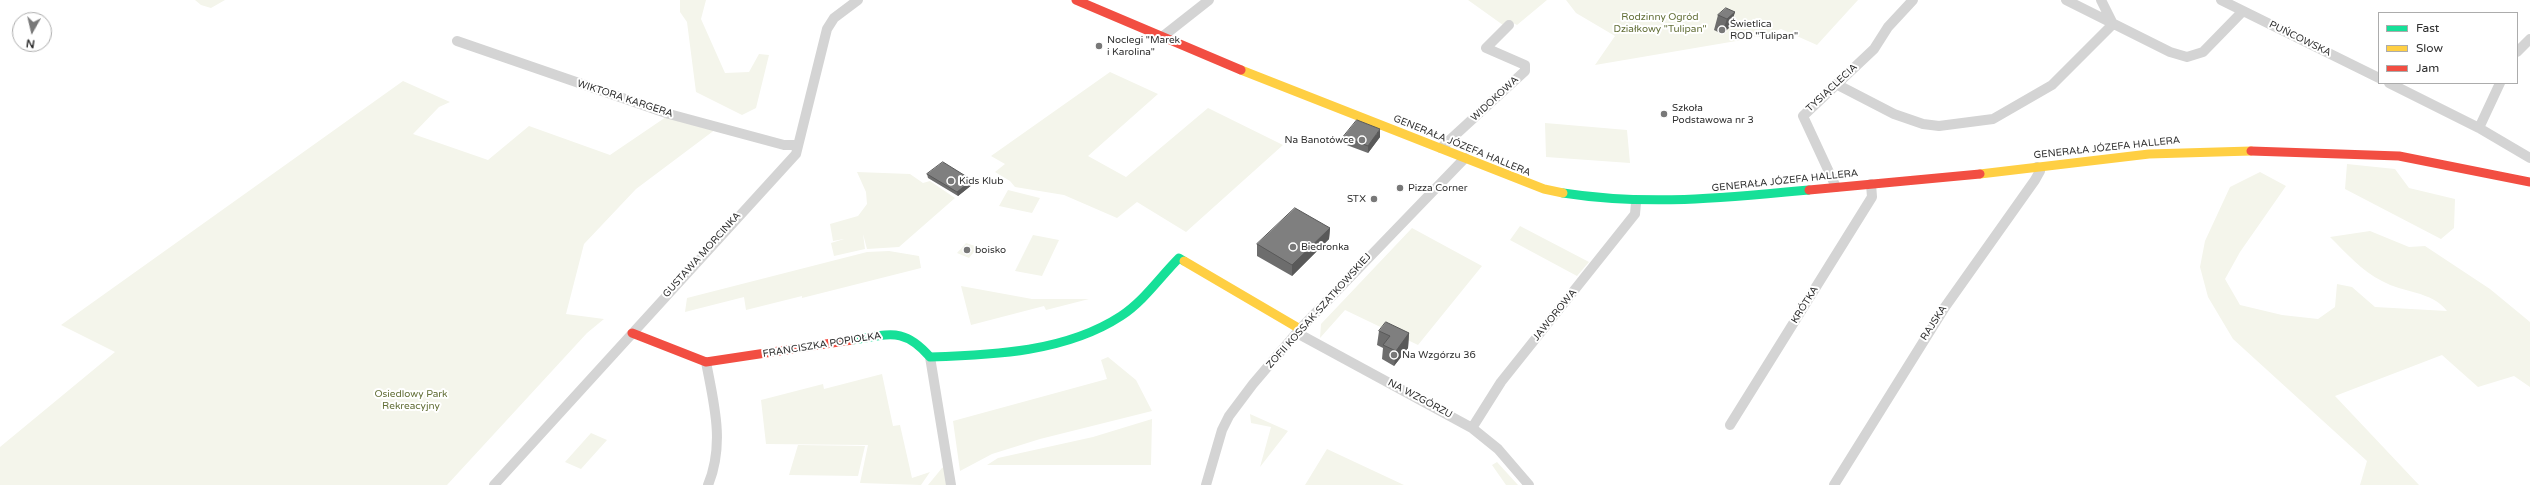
<!DOCTYPE html>
<html>
<head>
<meta charset="utf-8">
<style>
	body { margin:0 }
	#map { position:relative; width:2530px; height:485px; overflow:hidden; background:#fff; font-family:"Varela Round",sans-serif }
	canvas { display:block }
	.legend { position:absolute; left:2378px; top:12px; width:140px; height:72px; box-sizing:border-box; background:#fff; border:1px solid #acacac; margin:0; padding:5px 7px; list-style:none; font-size:12px; color:#2f2f2f }
	.legend li { display:flex; align-items:center; gap:8px; height:20px }
	.legend b { width:20px; border:1px solid #acacac }
	.north { position:absolute; left:12px; top:12px; width:40px; height:40px; box-sizing:border-box; background:#fff; border:1px solid #acacac; border-radius:50%; rotate:188deg; font-size:11px; font-weight:700; line-height:16px; text-align:center; color:#2f2f2f }
	.north::after { content:''; display:block; margin:auto; width:14px; height:18px; background:#787878; clip-path:polygon(50% 0,100% 100%,50% 72%,0 100%) }
</style>
</head>
<body>
<div id="map">
<canvas width="2530" height="485"></canvas>
<ul class="legend">
<li><b style="height:5px;background:#16e098"></b>Fast</li>
<li><b style="height:5px;background:#ffcf43"></b>Slow</li>
<li><b style="height:5px;background:#f24e42"></b>Jam</li>
</ul>
<div class="north">N</div>
</div>
<script>
const context = document.querySelector('canvas').getContext('2d');
context.lineJoin = 'round';
function fillPath(path, color) { context.fillStyle = color; context.fill(path, 'evenodd'); }
function stroke(path, color, width, dash) { context.strokeStyle = color; context.lineWidth = width; context.lineCap = dash ? 'butt' : 'round'; context.setLineDash(dash || []); context.stroke(path); }
function write(font, color, halo, rows, align = 'center') {
  context.font = font + ' "Varela Round",sans-serif'; context.lineWidth = 4; context.setLineDash([]); context.textBaseline = 'middle'; context.strokeStyle = halo; context.fillStyle = color; for (const [text, x, y, turn = 0] of rows) {
    context.save(); context.translate(x, y); context.rotate((+turn || 0) * Math.PI / 180); context.textAlign = isNaN(turn) ? turn : align; if (halo) context.strokeText(text, 0, 0); context.fillText(text, 0, 0); context.restore();
  }
}
fillPath(new Path2D(`
	M 195,0 L 225,0 L 211,8 L 201,5 Z
	M 680,0 L 706,0 L 701,19 L 725,73 L 749,72 L 759,54 L 769,55 L 756,108 L 742,115 L 696,92 L 687,22 L 680,12 Z
	M 1468,0 L 1547,0 L 1517,25 L 1509,21 L 1503,25 Z
	M 1566,0 L 1858,0 L 1817,45 L 1781,29 L 1760,37 L 1747,36 L 1748,39 L 1595,65 L 1615,36 L 1576,13 Z
	M 1110,72 L 1158,94 L 1088,156 L 1126,177 L 1208,108 L 1283,145 L 1186,232 L 1137,202 L 1117,218 L 1064,195 L 1015,187 L 1010,181 L 995,172 L 1005,164 L 991,156 Z
	M 403,81 L 450,102 L 439,107 L 413,134 L 488,160 L 529,126 L 610,155 L 666,117 L 716,129 L 636,189 L 584,244 L 566,314 L 604,319 L 587,333 L 447,485 L 0,485 L 0,447 L 115,352 L 61,325 Z
	M 1545,123 L 1627,130 L 1630,163 L 1546,157 Z
	M 2347,164 L 2395,169 L 2409,188 L 2455,199 L 2454,228 L 2441,239 L 2345,189 Z
	M 857,172 L 910,174 L 923,183 L 930,181 L 955,198 L 899,247 L 867,249 L 863,234 L 865,249 L 834,256 L 831,243 L 844,239 L 833,241 L 830,224 L 858,216 L 867,204 L 866,192 Z
	M 2260,172 L 2286,186 L 2240,252 L 2225,279 L 2240,305 L 2282,315 L 2318,319 L 2335,307 L 2337,284 L 2352,287 L 2375,307 L 2447,311 C 2432,291 2403,293 2382,281 C 2362,271 2346,253 2330,237 L 2370,231 L 2409,247 L 2425,246 L 2490,289 L 2530,322 L 2530,387 L 2514,376 L 2478,387 L 2442,355 L 2335,396 L 2419,485 L 2360,485 L 2367,461 L 2233,339 L 2208,297 L 2200,267 L 2205,241 L 2230,187 Z
	M 1008,190 L 1040,198 L 1032,213 L 999,206 Z
	M 1520,226 L 1589,262 L 1577,276 L 1510,240 Z
	M 1412,228 L 1482,266 L 1418,345 L 1345,310 L 1320,338 L 1321,324 Z
	M 1033,235 L 1059,240 L 1042,276 L 1015,271 Z
	M 966,243 L 978,247 L 969,258 L 957,253 Z
	M 889,251 L 919,256 L 921,268 L 802,298 L 802,296 L 746,310 L 744,297 L 685,312 L 687,298 L 867,252 Z
	M 961,286 L 1032,299 L 1089,299 L 1046,310 L 1044,306 L 971,325 Z
	M 1108,357 L 1136,380 L 1152,411 L 1040,439 L 992,454 L 960,471 L 953,421 L 1107,379 L 1101,360 Z
	M 882,374 L 893,426 L 900,425 L 912,478 L 930,472 L 921,485 L 860,483 L 868,445 L 766,444 L 761,400 L 823,384 L 824,389 Z
	M 1250,414 L 1288,431 L 1260,467 L 1271,427 L 1251,423 Z
	M 1152,419 L 1151,465 L 987,465 L 998,458 L 1093,437 Z
	M 591,433 L 607,440 L 581,469 L 565,462 Z
	M 798,445 L 865,446 L 858,476 L 789,475 Z
	M 1327,449 L 1404,485 L 1305,485 Z
	M 1497,462 L 1518,485 L 1506,485 L 1492,465 Z
	M 944,467 L 947,485 L 928,485 L 942,468 Z`), '#f4f5eb');
stroke(new Path2D(`
	M 2066,0 L 2170,52 L 2187,57 L 2203,52 L 2243,11
	M 2101,0 L 2113,24
	M 2221,0 L 2379,78
	M 1162,37 L 1209,0
	M 457,41 L 669,114 L 784,145 L 798,145
	M 2517,52 L 2530,39
	M 2389,83 L 2479,128 L 2530,158
	M 1836,84 L 1894,114 L 1923,124 L 1939,126 L 1993,119 L 2052,85 L 2113,24
	M 2479,128 L 2500,83
	M 1441,148 L 1525,71 L 1525,65 L 1486,48 L 1509,25
	M 1836,187 L 1803,116 L 1874,49 L 1888,27 L 1913,0
	M 1297,333 L 1472,428 L 1498,449 L 1529,485
	M 930,357 L 951,485
	M 706,362 C 714,404 725,444 708,485
	M 1730,425 L 1872,197 L 1871,184
	M 1472,428 L 1501,382 L 1635,214 L 1636,203
	M 494,485 L 796,154 L 827,29 L 834,18 L 858,0
	M 1206,485 L 1222,430 L 1229,416 L 1253,384 L 1300,329 L 1465,158
	M 1834,485 L 1945,307 L 2035,180 L 2040,171 L 2037,167`), '#d4d4d4', 10);
stroke(new Path2D(`
	M 1563,193 C 1646,206 1726,198 1809,190
	M 852,340 C 889,335 903,326 930,357 C 994,355 1066,352 1121,316 C 1144,301 1160,277 1179,258 L 1184,261`), '#16e098', 9);
stroke(new Path2D(`
	M 1241,70 L 1544,189 L 1563,193
	M 1980,174 L 2149,154 L 2251,151
	M 1184,261 L 1300,329`), '#ffcf43', 9);
stroke(new Path2D(`
	M 1076,0 L 1241,70
	M 2251,151 L 2399,156 L 2530,182
	M 1809,190 L 1980,174
	M 632,333 L 706,362 L 852,340`), '#f24e42', 9);
fillPath(new Path2D(`
	M 1735,12 L 1730,27 L 1722,34 L 1714,30 L 1718,15 Z
	M 1344,136 L 1380,137 L 1368,153 L 1344,144 Z
	M 927,174 L 972,180 L 973,184 L 958,196 L 928,178 Z
	M 1330,228 L 1329,239 L 1292,276 L 1257,256 L 1257,244 Z
	M 1379,331 L 1409,333 L 1408,348 L 1394,366 L 1382,359 L 1383,348 L 1377,345 Z`), '#6d6d6d');
fillPath(new Path2D(`
	M 1735,12 L 1730,27 L 1722,34 L 1727,19 Z
	M 1380,129 L 1380,137 L 1368,153 L 1368,146 Z
	M 972,180 L 973,184 L 958,196 L 957,192 Z
	M 1330,228 L 1329,239 L 1292,276 L 1292,265 Z
	M 1409,333 L 1408,348 L 1394,366 L 1396,351 Z`), '#595959');
const building = new Path2D(`
	M 1726,8 L 1735,12 L 1727,19 L 1718,15 Z
	M 1357,120 L 1380,129 L 1368,146 L 1344,136 Z
	M 943,162 L 972,180 L 957,192 L 927,174 Z
	M 1295,208 L 1330,228 L 1292,265 L 1257,244 Z
	M 1386,322 L 1409,333 L 1396,351 L 1383,345 L 1390,336 L 1379,331 Z`);
fillPath(building, '#7f7f7f');
stroke(building, '#595959', 1);
for (const [x, y, r, color] of [
	[1722,30,4,"#787878"],
	[1099,46,4,"#787878"],
	[1664,114,4,"#787878"],
	[1362,140,4,"#787878"],
	[951,181,4,"#787878"],
	[1400,188,4,"#787878"],
	[1374,199,4,"#787878"],
	[1293,247,4,"#787878"],
	[967,250,4,"#787878"],
	[1394,355,4,"#787878"]
]) { const dot = new Path2D(); dot.arc(x, y, r, 0, 2 * Math.PI); context.fillStyle = color; context.fill(dot); stroke(dot, '#fff', 1.5); }
write('10px', '#636f38', '#fff', [
	["Rodzinny Ogród",1660,17],
	["Działkowy \"Tulipan\"",1660,29],
	["Osiedlowy Park",411,394],
	["Rekreacyjny",411,406]
]);
write('10px', '#2f2f2f', '#fff', [
	["Świetlica",1730,24],
	["ROD \"Tulipan\"",1730,36],
	["Noclegi \"Marek",1107,40],
	["i Karolina\"",1107,52],
	["Szkoła",1672,108],
	["Podstawowa nr 3",1672,120],
	["Na Banotówce",1354,140,"right"],
	["Kids Klub",959,181],
	["Pizza Corner",1408,188],
	["STX",1366,199,"right"],
	["Biedronka",1301,247],
	["boisko",975,250],
	["Na Wzgórzu 36",1402,355]
], 'left');
write('10px', '#2f2f2f', '#fff', [
	["PUŃCOWSKA",2300,39,26],
	["TYSIĄCLECIA",1832,88,-43],
	["WIKTORA KARGERA",625,99,18],
	["WIDOKOWA",1495,99,-43],
	["GENERAŁA JÓZEFA HALLERA",1462,146,22],
	["GENERAŁA JÓZEFA HALLERA",2107,148,-6],
	["GENERAŁA JÓZEFA HALLERA",1785,181,-6],
	["GUSTAWA MORCINKA",702,255,-48],
	["KRÓTKA",1805,305,-58],
	["ZOFII KOSSAK-SZATKOWSKIEJ",1319,311,-48],
	["JAWOROWA",1555,315,-51],
	["RAJSKA",1934,323,-57],
	["FRANCISZKA POPIOŁKA",822,345,-9],
	["NA WZGÓRZU",1420,399,28]
]);
</script>
</body>
</html>
